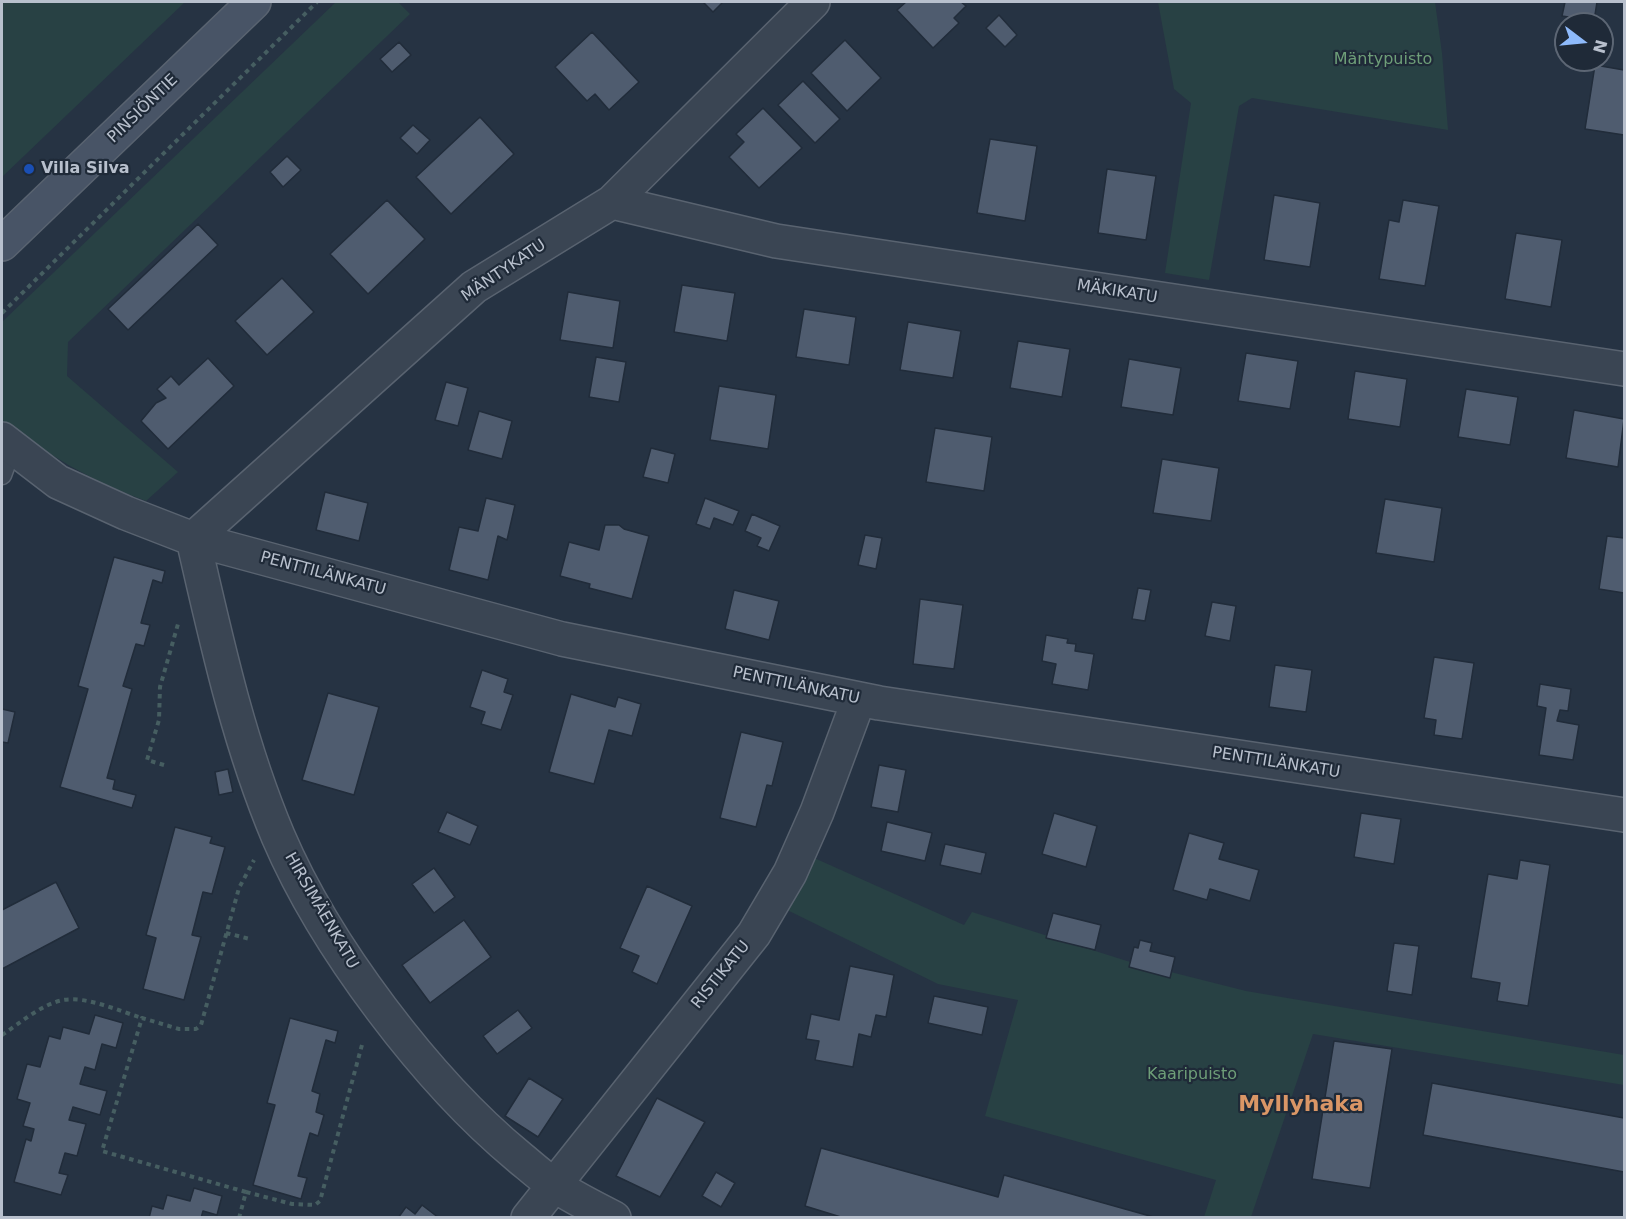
<!DOCTYPE html>
<html>
<head>
<meta charset="utf-8">
<style>
	body { margin:0 }
	#map { position:relative; width:1626px; height:1219px; overflow:hidden; background:#263343; font-family:"DejaVu Sans",sans-serif }
	canvas { display:block }
	.frame { position:absolute; inset:0; border:3px solid #b8c0cd; pointer-events:none }
	.north { position:absolute; left:1554px; top:12px; width:60px; height:60px; box-sizing:border-box; background:#1f2a38; border:2px solid #5c6674; border-radius:50%; rotate:106deg; font-size:16px; font-weight:700; line-height:24px; text-align:center; color:#b8c0cd }
	.north::after { content:''; display:block; margin:auto; width:21px; height:27px; background:#8ebafb; clip-path:polygon(50% 0,100% 100%,50% 72%,0 100%) }
</style>
</head>
<body>
<div id="map">
<canvas width="1626" height="1219"></canvas>
<div class="frame"></div>
<div class="north">N</div>
</div>
<script>
const context = document.querySelector('canvas').getContext('2d');
context.lineJoin = 'round';
function fillPath(path, color) { context.fillStyle = color; context.fill(path, 'evenodd'); }
function stroke(path, color, width, dash) { context.strokeStyle = color; context.lineWidth = width; context.lineCap = dash ? 'butt' : 'round'; context.setLineDash(dash || []); context.stroke(path); }
function write(font, color, halo, rows, align = 'center') {
  context.font = font + ' "DejaVu Sans",sans-serif'; context.lineWidth = 4.5; context.setLineDash([]); context.textBaseline = 'middle'; context.strokeStyle = halo; context.fillStyle = color; for (const [text, x, y, turn = 0] of rows) {
    context.save(); context.translate(x, y); context.rotate((+turn || 0) * Math.PI / 180); context.textAlign = isNaN(turn) ? turn : align; if (halo) context.strokeText(text, 0, 0); context.fillText(text, 0, 0); context.restore();
  }
}
fillPath(new Path2D(`
	M 4,2 L 185,2 L 2,177 L 2,4 Z
	M 336,2 L 398,2 L 410,14 L 68,342 L 67,376 L 178,472 L 146,501 C 93,482 46,454 2,420 L 2,322 Z
	M 1158,2 L 1435,2 L 1442,53 L 1448,130 L 1252,98 L 1239,106 L 1209,280 L 1165,273 L 1191,103 L 1174,89 Z
	M 812,857 L 964,925 L 972,912 L 1127,961 L 1246,991 L 1624,1055 L 1624,1085 L 1313,1034 L 1251,1217 L 1204,1217 L 1216,1180 L 985,1116 L 1018,1000 L 938,984 L 783,908 Z`), '#284144');
const building = new Path2D(`
	M 703,2 L 723,2 L 713,12 Z
	M 906,2 L 961,2 L 966,6 L 954,18 L 959,23 L 933,48 L 897,10 Z
	M 1565,2 L 1597,2 L 1594,21 L 1562,16 Z
	M 999,15 L 1017,35 L 1005,47 L 986,28 Z
	M 592,32 L 639,82 L 609,110 L 595,94 L 587,101 L 555,67 Z
	M 845,40 L 881,78 L 847,111 L 811,73 Z
	M 399,42 L 411,55 L 392,72 L 380,59 Z
	M 1595,65 L 1624,70 L 1624,135 L 1585,129 Z
	M 803,81 L 840,119 L 815,143 L 778,105 Z
	M 763,108 L 802,148 L 759,188 L 729,157 L 744,142 L 736,134 Z
	M 480,117 L 514,154 L 451,214 L 416,177 Z
	M 413,125 L 430,140 L 417,154 L 400,138 Z
	M 990,139 L 1037,146 L 1025,221 L 977,213 Z
	M 287,156 L 301,170 L 283,187 L 270,172 Z
	M 1107,169 L 1156,176 L 1146,240 L 1098,233 Z
	M 1274,195 L 1320,203 L 1310,267 L 1264,260 Z
	M 387,200 L 425,239 L 368,294 L 330,254 Z
	M 1403,200 L 1439,206 L 1425,286 L 1379,279 L 1389,220 L 1399,222 Z
	M 198,224 L 218,245 L 128,330 L 108,309 Z
	M 1516,233 L 1562,240 L 1551,307 L 1505,299 Z
	M 282,278 L 314,312 L 267,355 L 235,321 Z
	M 682,285 L 735,293 L 727,341 L 674,332 Z
	M 568,292 L 620,301 L 613,348 L 560,340 Z
	M 804,309 L 856,317 L 849,365 L 796,357 Z
	M 908,322 L 961,331 L 953,378 L 900,370 Z
	M 1018,341 L 1070,349 L 1062,397 L 1010,388 Z
	M 1246,353 L 1298,361 L 1290,409 L 1238,401 Z
	M 596,357 L 626,362 L 619,402 L 589,397 Z
	M 208,358 L 234,386 L 168,449 L 141,421 L 156,403 L 166,398 L 157,389 L 171,376 L 179,385 Z
	M 1129,359 L 1181,368 L 1173,415 L 1121,407 Z
	M 1355,371 L 1407,379 L 1400,427 L 1348,419 Z
	M 446,382 L 468,388 L 458,426 L 435,420 Z
	M 719,386 L 776,395 L 768,449 L 710,440 Z
	M 1466,389 L 1518,397 L 1510,445 L 1458,437 Z
	M 1574,410 L 1624,419 L 1618,467 L 1566,458 Z
	M 479,411 L 512,421 L 502,459 L 468,450 Z
	M 935,428 L 992,437 L 984,491 L 926,482 Z
	M 651,448 L 675,454 L 668,483 L 643,477 Z
	M 1162,459 L 1219,468 L 1211,521 L 1153,513 Z
	M 325,492 L 368,503 L 359,541 L 316,530 Z
	M 486,498 L 515,505 L 507,540 L 498,536 L 488,580 L 449,570 L 459,527 L 478,531 Z
	M 705,498 L 739,511 L 733,525 L 714,518 L 710,529 L 696,524 Z
	M 1385,499 L 1442,508 L 1434,562 L 1376,553 Z
	M 752,514 L 780,526 L 769,551 L 757,546 L 761,538 L 745,531 Z
	M 605,525 L 619,525 L 624,529 L 649,536 L 632,599 L 589,588 L 590,584 L 560,576 L 569,542 L 599,550 Z
	M 865,535 L 882,538 L 876,569 L 858,565 Z
	M 1607,536 L 1624,538 L 1624,593 L 1599,589 Z
	M 114,557 L 165,571 L 162,583 L 153,580 L 141,623 L 150,625 L 144,646 L 136,644 L 123,686 L 132,689 L 107,778 L 115,780 L 113,789 L 136,795 L 132,808 L 60,787 L 88,689 L 78,686 Z
	M 1138,588 L 1151,590 L 1145,621 L 1132,619 Z
	M 734,590 L 779,601 L 769,640 L 725,629 Z
	M 920,599 L 963,605 L 954,669 L 913,664 Z
	M 1212,602 L 1236,606 L 1230,641 L 1205,636 Z
	M 1046,635 L 1068,639 L 1067,643 L 1076,644 L 1075,651 L 1094,654 L 1088,690 L 1052,684 L 1056,664 L 1042,661 Z
	M 1434,657 L 1474,663 L 1462,739 L 1434,735 L 1436,720 L 1424,718 Z
	M 1275,665 L 1312,670 L 1306,712 L 1269,707 Z
	M 482,670 L 508,679 L 504,692 L 513,695 L 501,730 L 481,724 L 485,712 L 470,707 Z
	M 1540,684 L 1571,689 L 1568,711 L 1560,710 L 1557,721 L 1579,725 L 1573,760 L 1539,755 L 1546,708 L 1537,706 Z
	M 328,693 L 379,707 L 354,795 L 302,780 Z
	M 571,694 L 615,707 L 618,697 L 641,704 L 632,736 L 609,730 L 594,784 L 549,772 Z
	M 2,709 L 15,712 L 8,743 L 2,742 Z
	M 741,732 L 783,742 L 772,786 L 767,785 L 756,827 L 720,818 Z
	M 879,765 L 906,770 L 898,812 L 871,807 Z
	M 228,769 L 233,792 L 219,795 L 215,772 Z
	M 447,812 L 478,826 L 470,845 L 438,832 Z
	M 1054,813 L 1097,826 L 1086,867 L 1042,854 Z
	M 1361,813 L 1401,819 L 1394,864 L 1354,857 Z
	M 887,822 L 932,833 L 925,861 L 881,851 Z
	M 175,827 L 212,837 L 210,843 L 225,847 L 212,894 L 203,892 L 192,935 L 201,937 L 184,1000 L 143,989 L 156,938 L 146,935 Z
	M 1189,833 L 1224,843 L 1219,859 L 1259,870 L 1250,901 L 1210,889 L 1207,900 L 1173,890 Z
	M 945,844 L 986,853 L 981,874 L 940,865 Z
	M 1520,860 L 1550,865 L 1528,1006 L 1497,1001 L 1500,983 L 1471,978 L 1488,874 L 1517,879 Z
	M 434,868 L 455,897 L 434,913 L 412,884 Z
	M 56,882 L 79,928 L 2,969 L 2,910 Z
	M 647,886 L 692,906 L 657,984 L 632,972 L 639,956 L 620,948 Z
	M 1053,913 L 1101,925 L 1095,950 L 1046,938 Z
	M 464,920 L 491,957 L 430,1003 L 402,965 Z
	M 1140,940 L 1152,943 L 1150,951 L 1175,957 L 1170,978 L 1129,967 L 1134,947 L 1138,948 Z
	M 1394,943 L 1419,946 L 1412,995 L 1387,991 Z
	M 850,966 L 894,975 L 886,1017 L 876,1015 L 871,1037 L 859,1034 L 853,1067 L 815,1060 L 819,1041 L 806,1039 L 811,1014 L 839,1020 Z
	M 934,996 L 988,1007 L 982,1035 L 928,1023 Z
	M 518,1010 L 532,1028 L 497,1054 L 483,1036 Z
	M 95,1015 L 123,1023 L 116,1048 L 102,1044 L 95,1070 L 85,1067 L 80,1084 L 107,1091 L 100,1115 L 73,1107 L 69,1120 L 86,1124 L 77,1156 L 65,1153 L 59,1173 L 68,1175 L 61,1195 L 14,1182 L 26,1139 L 31,1141 L 34,1129 L 23,1126 L 30,1103 L 17,1099 L 27,1064 L 40,1067 L 49,1036 L 60,1039 L 63,1027 L 89,1034 Z
	M 290,1018 L 338,1031 L 335,1043 L 326,1040 L 312,1091 L 320,1094 L 316,1112 L 324,1115 L 318,1136 L 310,1133 L 298,1176 L 307,1178 L 301,1199 L 253,1185 L 275,1105 L 267,1103 Z
	M 1334,1041 L 1392,1049 L 1370,1188 L 1312,1179 Z
	M 529,1078 L 563,1099 L 538,1137 L 505,1116 Z
	M 1432,1083 L 1624,1118 L 1624,1172 L 1423,1135 Z
	M 657,1098 L 705,1122 L 660,1197 L 616,1176 Z
	M 821,1148 L 998,1197 L 1004,1175 L 1157,1218 L 844,1218 L 805,1206 Z
	M 716,1172 L 735,1183 L 721,1207 L 702,1196 Z
	M 194,1188 L 222,1196 L 217,1215 L 203,1211 L 201,1218 L 149,1218 L 152,1206 L 163,1209 L 167,1195 L 190,1201 Z
	M 422,1205 L 439,1218 L 398,1218 L 406,1207 L 415,1214 Z`);
fillPath(building, '#4f5c6f');
stroke(building, '#212c3a', 1.5);
const service = new Path2D(`
	M 2,475 L 12,448`);
const minor = new Path2D(`
	M 612,202 L 776,241 L 1624,369
	M 2,439 L 58,482 L 126,513 L 193,539 L 562,639 L 879,703 L 1624,815
	M 193,539 C 216,639 238,741 278,836 C 325,946 427,1081 519,1157 C 530,1166 542,1177 554,1185 C 573,1197 594,1208 614,1218
	M 193,539 L 474,287 L 612,202 L 813,2
	M 528,1218 L 754,934 L 790,873 L 817,812 L 859,699`);
const secondary = new Path2D(`
	M 2,244 L 254,2`);
stroke(service, '#596370', 21);
stroke(minor, '#596370', 36);
stroke(secondary, '#596370', 36);
stroke(new Path2D(`
	M 2,313 L 317,2
	M 164,765 L 147,760 L 159,720 L 160,687 L 178,624
	M 226,933 L 250,939
	M 2,1035 C 20,1023 42,1004 63,1000 C 87,996 119,1011 142,1018
	M 246,1192 L 102,1151 L 142,1018 L 179,1029 L 196,1029 L 201,1025 L 239,888 L 254,860
	M 239,1218 L 246,1192 L 292,1204 L 315,1205 L 320,1201 L 363,1041`), '#465e61', 4, [4.5, 4.5]);
stroke(service, '#3a4553', 18);
stroke(minor, '#3a4553', 33);
stroke(secondary, '#485466', 33);
for (const [x, y, r, color] of [
	[29,169,6,"#1a4fb4"]
]) { const dot = new Path2D(); dot.arc(x, y, r, 0, 2 * Math.PI); context.fillStyle = color; context.fill(dot); stroke(dot, '#1f2a38', 2); }
write('16px', '#6e9e78', '#1f2a38', [
	["Mäntypuisto",1383,60],
	["Kaaripuisto",1192,1075]
]);
write('16px', '#b8c0cd', '#1f2a38', [
	["PINSIÖNTIE",143,109,-44],
	["MÄNTYKATU",504,271,-34],
	["MÄKIKATU",1117,292,9],
	["PENTTILÄNKATU",323,574,15],
	["PENTTILÄNKATU",796,686,12],
	["PENTTILÄNKATU",1276,763,9],
	["HIRSIMÄENKATU",321,911,60],
	["RISTIKATU",721,975,-51]
]);
write('bold 16px', '#b8c0cd', '#1f2a38', [
	["Villa Silva",41,169]
], 'left');
write('bold 22px', '#da9666', '#1f2a38', [
	["Myllyhaka",1301,1105]
]);
</script>
</body>
</html>
